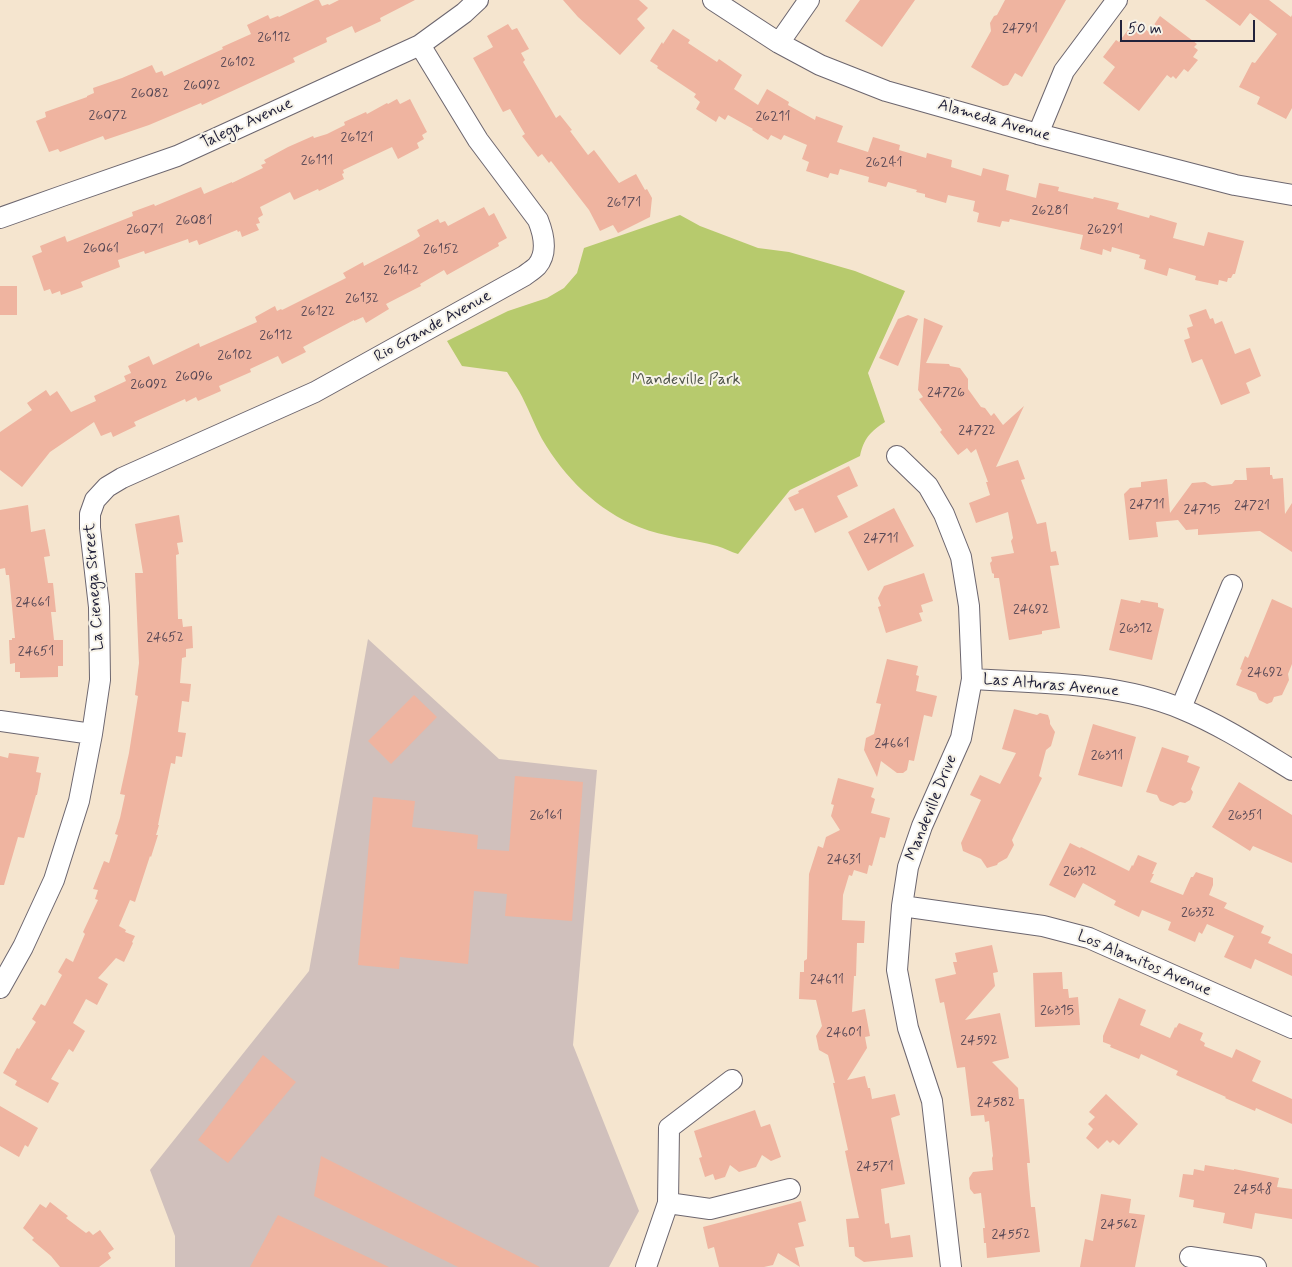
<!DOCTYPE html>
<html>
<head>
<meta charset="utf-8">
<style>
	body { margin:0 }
	#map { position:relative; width:1292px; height:1267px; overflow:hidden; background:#f5e5cf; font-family:Mynerve,sans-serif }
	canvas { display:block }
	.scale { position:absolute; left:1120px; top:20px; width:135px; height:22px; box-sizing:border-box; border:2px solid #22223b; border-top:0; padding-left:6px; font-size:15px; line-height:18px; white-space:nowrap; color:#22223b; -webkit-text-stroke:4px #f7f3e8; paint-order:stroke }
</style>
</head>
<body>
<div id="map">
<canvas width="1292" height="1267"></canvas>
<div class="scale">50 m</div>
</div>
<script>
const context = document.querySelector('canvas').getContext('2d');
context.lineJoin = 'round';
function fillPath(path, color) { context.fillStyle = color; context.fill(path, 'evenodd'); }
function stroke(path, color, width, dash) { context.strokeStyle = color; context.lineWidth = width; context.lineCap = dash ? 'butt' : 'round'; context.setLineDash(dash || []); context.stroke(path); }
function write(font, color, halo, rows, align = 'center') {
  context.font = font + ' Mynerve,sans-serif'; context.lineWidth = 4; context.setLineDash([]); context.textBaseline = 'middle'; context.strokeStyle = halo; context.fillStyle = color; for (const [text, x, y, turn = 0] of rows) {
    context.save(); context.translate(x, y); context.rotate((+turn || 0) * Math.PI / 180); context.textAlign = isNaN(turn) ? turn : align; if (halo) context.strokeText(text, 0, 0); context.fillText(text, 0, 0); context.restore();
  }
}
fillPath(new Path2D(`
	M 368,639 L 499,759 L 597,770 L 573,1045 L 639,1211 L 609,1267 L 175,1267 L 175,1236 L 150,1170 L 309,971 Z`), '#d0c0bc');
fillPath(new Path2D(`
	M 680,215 L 700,226 L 758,248 L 789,252 L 855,271 L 905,291 L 868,373 L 885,422 C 870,432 864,438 860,456 L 790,490 L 738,554 C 731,552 724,548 717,546 C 691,539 664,537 639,527 C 598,511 564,477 542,439 C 534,424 528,407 519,391 C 515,385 511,378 507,372 L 462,366 L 447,341 L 508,311 L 547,298 L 564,288 L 577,273 L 584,248 Z`), '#b7ca6d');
fillPath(new Path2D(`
	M 315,0 L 319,0 L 322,6 L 328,4 L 329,5 L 339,0 L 415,0 L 380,18 L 381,21 L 355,33 L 352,26 L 326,38 L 327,42 L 293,58 L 295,62 L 202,105 L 201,103 L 149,125 L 105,140 L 103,136 L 60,152 L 58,149 L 49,152 L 36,121 L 46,117 L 45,112 L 87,97 L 87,96 L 94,93 L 93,88 L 122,78 L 152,65 L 156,73 L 162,71 L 164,76 L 223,49 L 222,47 L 251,34 L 247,25 L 268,15 L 270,19 L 278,16 L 279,17 Z
	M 563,0 L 639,0 L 648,8 L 637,19 L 645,28 L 620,55 L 578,17 Z
	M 860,0 L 915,0 L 882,47 L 845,21 Z
	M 1005,0 L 1066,0 L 1022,77 L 1015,73 L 1008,85 L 1003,86 L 971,67 L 991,31 L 990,23 L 994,16 L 997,15 Z
	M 1205,0 L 1269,0 L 1291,17 L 1292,15 L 1292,108 L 1286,119 L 1257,104 L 1260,97 L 1239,87 L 1252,62 L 1255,63 L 1277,34 L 1250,13 L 1240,26 Z
	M 1160,16 L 1197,44 L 1194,47 L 1198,50 L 1193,57 L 1198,60 L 1188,72 L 1184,69 L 1176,79 L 1173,76 L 1171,78 L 1167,75 L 1139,111 L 1103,83 L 1115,67 L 1103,57 L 1116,40 L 1119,42 L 1130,27 L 1131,28 L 1136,22 L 1149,32 Z
	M 508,24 L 512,30 L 517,28 L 529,49 L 521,53 L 525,60 L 523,62 L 556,118 L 560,115 L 572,130 L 570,131 L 588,155 L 594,150 L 619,183 L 636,174 L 645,190 L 647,189 L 652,198 L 650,217 L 618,233 L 613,225 L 600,231 L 589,210 L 551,161 L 549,163 L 542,154 L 538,157 L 522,136 L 525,134 L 510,109 L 503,112 L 473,58 L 493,47 L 487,36 Z
	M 673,29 L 690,40 L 688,43 L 717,62 L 719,59 L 742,75 L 734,89 L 758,105 L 767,89 L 789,102 L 788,105 L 815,120 L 816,116 L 843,126 L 837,142 L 868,152 L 873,137 L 900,145 L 899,150 L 926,158 L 927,153 L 952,160 L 951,167 L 981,176 L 983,168 L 1009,175 L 1006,190 L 1036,198 L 1039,183 L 1059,187 L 1058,191 L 1093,199 L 1094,197 L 1119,203 L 1117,209 L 1149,218 L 1150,215 L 1177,223 L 1173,238 L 1204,246 L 1208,232 L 1244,241 L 1235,274 L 1233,274 L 1231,278 L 1228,278 L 1227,282 L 1219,280 L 1218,285 L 1195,280 L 1196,276 L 1169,268 L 1167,276 L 1144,269 L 1146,260 L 1139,258 L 1140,255 L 1112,247 L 1111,252 L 1103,249 L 1102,255 L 1080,249 L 1083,235 L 1010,219 L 1009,222 L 1002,221 L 1000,227 L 977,222 L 979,213 L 973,211 L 975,201 L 948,195 L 946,203 L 925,197 L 925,194 L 916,192 L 917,190 L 888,182 L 886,187 L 868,182 L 869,177 L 840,169 L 838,175 L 830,173 L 828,178 L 806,171 L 809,162 L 802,159 L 807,145 L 784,135 L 781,140 L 771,135 L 768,140 L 752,130 L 753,129 L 728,115 L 725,120 L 719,116 L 716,122 L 696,109 L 700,102 L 694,97 L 696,94 L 657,68 L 658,66 L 650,61 L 662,42 L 663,44 Z
	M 397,99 L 400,104 L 410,99 L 427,132 L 422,135 L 424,139 L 417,143 L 419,148 L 398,159 L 392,147 L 343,170 L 344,173 L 342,174 L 344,179 L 319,191 L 318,189 L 294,200 L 290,192 L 260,207 L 263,215 L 258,218 L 260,223 L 256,224 L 259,230 L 242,237 L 240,231 L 238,232 L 237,230 L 199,245 L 197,240 L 189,243 L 188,239 L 145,254 L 144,251 L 118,260 L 120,267 L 81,282 L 83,287 L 61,295 L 60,291 L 52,294 L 50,289 L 44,291 L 32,256 L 42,252 L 40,246 L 65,236 L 67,242 L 133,216 L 132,212 L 154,204 L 155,206 L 201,187 L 204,194 L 232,182 L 232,183 L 263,168 L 261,165 L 266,163 L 264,160 L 288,147 L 313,136 L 314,138 L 327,134 L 345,125 L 344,122 L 366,112 L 367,114 L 387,103 L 388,104 Z
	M 484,207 L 489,216 L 494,213 L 507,238 L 498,243 L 499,246 L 447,275 L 444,270 L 420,284 L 421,286 L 386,304 L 389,309 L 366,323 L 363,317 L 354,321 L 354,320 L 303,347 L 306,352 L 282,364 L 278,356 L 250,369 L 251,372 L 219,386 L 221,391 L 198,401 L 196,397 L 186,402 L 185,399 L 134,422 L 136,426 L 113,437 L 111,432 L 101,436 L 94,422 L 50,452 L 22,487 L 0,470 L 0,432 L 32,410 L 27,403 L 46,390 L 50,396 L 57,391 L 71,412 L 96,401 L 94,396 L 126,381 L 124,376 L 131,373 L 128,366 L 149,356 L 153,365 L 199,343 L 200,347 L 257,322 L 255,317 L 275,306 L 277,311 L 281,309 L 282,310 L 346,278 L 343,273 L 363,262 L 364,266 L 414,240 L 420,236 L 417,230 L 438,219 L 440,223 L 445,221 L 448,226 Z
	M 0,286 L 17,286 L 17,315 L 0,315 Z
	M 1206,309 L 1210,319 L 1213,318 L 1215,324 L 1222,321 L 1235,354 L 1250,348 L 1261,376 L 1246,383 L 1250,393 L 1221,405 L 1202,359 L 1192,363 L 1184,340 L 1190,338 L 1187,328 L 1193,326 L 1189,315 Z
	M 908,315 L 918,319 L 898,366 L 879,358 L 898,319 Z
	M 924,318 L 943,326 L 926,363 L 949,364 L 950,366 L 960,368 L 968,379 L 968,389 L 981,407 L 985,408 L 991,416 L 994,413 L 1003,425 L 1024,406 L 996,467 L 1018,460 L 1025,479 L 1021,480 L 1037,524 L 1046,522 L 1051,552 L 1056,551 L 1059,565 L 1050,566 L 1060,628 L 1042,631 L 1042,634 L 1009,640 L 999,578 L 994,578 L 994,574 L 992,573 L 990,563 L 992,561 L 991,557 L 1014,553 L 1011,541 L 1013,538 L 1008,512 L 976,523 L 969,503 L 990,495 L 986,482 L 988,482 L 976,449 L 971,453 L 967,448 L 958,455 L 940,432 L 942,430 L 919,399 L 923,397 L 918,390 Z
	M 849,466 L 858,486 L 837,496 L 848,517 L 815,533 L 803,508 L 795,511 L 788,498 L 799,493 L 798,491 Z
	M 1270,467 L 1270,475 L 1272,475 L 1273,479 L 1283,478 L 1285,514 L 1292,503 L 1292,552 L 1260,531 L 1198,535 L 1198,529 L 1186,530 L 1178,520 L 1156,522 L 1158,537 L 1129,540 L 1124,494 L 1130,488 L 1141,487 L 1141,482 L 1167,479 L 1170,513 L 1192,483 L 1205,482 L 1212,486 L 1232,484 L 1235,480 L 1247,480 L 1246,468 Z
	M 28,505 L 31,532 L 45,529 L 50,556 L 44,557 L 48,583 L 53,583 L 56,612 L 51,612 L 54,640 L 63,640 L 63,666 L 58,666 L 58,677 L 20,678 L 20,672 L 15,672 L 15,663 L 10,664 L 9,640 L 12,640 L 12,638 L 15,638 L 9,575 L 6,575 L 5,568 L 0,569 L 0,510 Z
	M 894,508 L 914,546 L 868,571 L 848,532 Z
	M 179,515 L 183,542 L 177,543 L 179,554 L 176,555 L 178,619 L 182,619 L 183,627 L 192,626 L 193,648 L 186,649 L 186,657 L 182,658 L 180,683 L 191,684 L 189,702 L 182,701 L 178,732 L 186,733 L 182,757 L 176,756 L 175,764 L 171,763 L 158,825 L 159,825 L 156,835 L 158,835 L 151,857 L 150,856 L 135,902 L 130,900 L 119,926 L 126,930 L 125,932 L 135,936 L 132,942 L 133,943 L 124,962 L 116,958 L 98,978 L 108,984 L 97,1005 L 86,999 L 73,1023 L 85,1031 L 73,1052 L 69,1049 L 51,1079 L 59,1083 L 48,1103 L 15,1085 L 17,1081 L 3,1073 L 17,1048 L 19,1049 L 36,1022 L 32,1019 L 41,1004 L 45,1006 L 62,975 L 58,972 L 66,958 L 73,962 L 85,934 L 83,932 L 98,900 L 95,899 L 98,890 L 93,889 L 104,861 L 109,863 L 118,835 L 115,834 L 120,818 L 125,795 L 120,794 L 129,753 L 138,696 L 135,695 L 139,663 L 135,573 L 143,573 L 135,524 Z
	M 924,573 L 933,601 L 921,605 L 923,612 L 919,613 L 922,621 L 886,633 L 878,607 L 881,606 L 878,598 L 884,586 Z
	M 1121,599 L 1140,603 L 1141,600 L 1158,603 L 1158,607 L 1164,609 L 1152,660 L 1109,650 Z
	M 1272,599 L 1292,608 L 1292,664 L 1288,674 L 1289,680 L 1282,695 L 1274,697 L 1272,702 L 1267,704 L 1259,700 L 1256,693 L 1236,685 L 1242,670 L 1240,669 L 1245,656 L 1248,658 Z
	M 887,659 L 918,666 L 916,675 L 919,676 L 916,691 L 937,696 L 932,717 L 924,715 L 914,761 L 909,760 L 907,770 L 903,773 L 897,773 L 881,761 L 877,777 L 864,750 L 866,738 L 874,734 L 881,704 L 876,703 Z
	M 414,695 L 437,717 L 391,764 L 368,741 Z
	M 1014,709 L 1037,715 L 1040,713 L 1048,715 L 1050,721 L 1050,724 L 1055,732 L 1051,746 L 1046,750 L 1039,776 L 1042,778 L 1012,840 L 1014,845 L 1007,858 L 998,863 L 997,865 L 987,868 L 981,859 L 963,851 L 961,843 L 981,800 L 970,795 L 980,775 L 1000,784 L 1016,753 L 1002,749 Z
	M 1093,724 L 1136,737 L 1122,787 L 1078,775 Z
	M 1162,747 L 1189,756 L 1187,762 L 1200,767 L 1191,789 L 1193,792 L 1190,800 L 1185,803 L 1180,802 L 1173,806 L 1160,801 L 1157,795 L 1146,792 Z
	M 9,753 L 39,757 L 36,772 L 41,773 L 37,795 L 36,795 L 24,838 L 18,837 L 4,885 L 0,885 L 0,756 L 8,758 Z
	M 515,776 L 583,782 L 572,921 L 505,916 L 507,894 L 474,891 L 468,964 L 400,957 L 399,969 L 358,965 L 373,797 L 415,801 L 412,827 L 478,835 L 477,849 L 509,851 Z
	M 838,778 L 874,788 L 871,797 L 875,799 L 871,813 L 890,818 L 885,838 L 880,837 L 872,866 L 869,865 L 867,874 L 854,870 L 852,876 L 849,875 L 843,895 L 842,920 L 865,921 L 864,943 L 857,943 L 856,976 L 854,976 L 852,1012 L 865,1009 L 870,1036 L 865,1037 L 867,1048 L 847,1080 L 865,1076 L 868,1088 L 870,1088 L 872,1099 L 895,1094 L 900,1115 L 891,1118 L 905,1184 L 881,1189 L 885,1224 L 889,1223 L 891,1238 L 910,1235 L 913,1257 L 864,1262 L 855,1256 L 854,1247 L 849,1247 L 846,1219 L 859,1218 L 845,1151 L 848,1150 L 833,1083 L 835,1083 L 828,1055 L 819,1050 L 816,1036 L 822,1026 L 816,1000 L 799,999 L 800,972 L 804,972 L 804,961 L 807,959 L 809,874 L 818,846 L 823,848 L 826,837 L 840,830 L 831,816 L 834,805 L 831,804 Z
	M 1239,782 L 1292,815 L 1292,863 L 1253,846 L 1250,851 L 1212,827 Z
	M 1070,843 L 1080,848 L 1081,847 L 1129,871 L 1132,865 L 1133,866 L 1138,855 L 1157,863 L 1152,874 L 1154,874 L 1150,882 L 1183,895 L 1191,877 L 1193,877 L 1196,872 L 1213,878 L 1213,885 L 1209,895 L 1227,903 L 1224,908 L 1264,926 L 1261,933 L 1271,937 L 1268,943 L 1292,954 L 1292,976 L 1255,959 L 1251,969 L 1224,957 L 1234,936 L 1207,924 L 1202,934 L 1199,932 L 1195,942 L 1168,930 L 1171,922 L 1142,910 L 1139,917 L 1114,905 L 1116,901 L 1083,883 L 1075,898 L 1049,885 Z
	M 992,945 L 998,972 L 993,973 L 995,986 L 965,1020 L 1000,1013 L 1009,1058 L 992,1062 L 1018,1088 L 1019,1099 L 1024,1099 L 1030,1163 L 1027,1163 L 1031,1207 L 1035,1207 L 1040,1252 L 987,1258 L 986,1243 L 984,1243 L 983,1228 L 985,1228 L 981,1193 L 974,1194 L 970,1189 L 969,1178 L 973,1172 L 993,1170 L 992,1158 L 993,1156 L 989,1121 L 985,1122 L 984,1115 L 971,1116 L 965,1067 L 957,1068 L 944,1002 L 940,1003 L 935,979 L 956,974 L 953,962 L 957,962 L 955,953 Z
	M 1062,972 L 1063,989 L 1068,989 L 1069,998 L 1078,997 L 1080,1025 L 1035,1027 L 1033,973 Z
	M 1119,998 L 1146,1010 L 1140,1025 L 1170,1038 L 1175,1027 L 1176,1028 L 1179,1023 L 1203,1033 L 1200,1040 L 1205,1043 L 1204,1046 L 1232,1058 L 1236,1049 L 1261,1061 L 1252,1081 L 1292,1099 L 1292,1124 L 1256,1108 L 1255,1111 L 1225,1098 L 1226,1097 L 1176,1075 L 1178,1071 L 1141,1054 L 1139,1059 L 1110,1047 L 1111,1045 L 1103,1042 L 1103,1036 Z
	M 263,1055 L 296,1082 L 228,1163 L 198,1140 Z
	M 1106,1094 L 1138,1124 L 1119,1145 L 1113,1140 L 1110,1143 L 1107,1140 L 1098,1149 L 1086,1138 L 1093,1129 L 1088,1124 L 1095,1117 L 1089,1112 Z
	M 0,1106 L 38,1128 L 28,1147 L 25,1145 L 19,1157 L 0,1146 Z
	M 755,1110 L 761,1127 L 770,1124 L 781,1157 L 771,1161 L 762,1155 L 756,1167 L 739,1172 L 730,1165 L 725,1177 L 715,1180 L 713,1174 L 705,1177 L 699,1158 L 702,1157 L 694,1131 Z
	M 321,1156 L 540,1267 L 458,1267 L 314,1196 Z
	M 1205,1165 L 1234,1170 L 1234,1169 L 1279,1178 L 1277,1187 L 1292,1189 L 1292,1219 L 1255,1213 L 1252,1229 L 1223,1223 L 1225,1213 L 1193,1207 L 1194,1200 L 1179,1197 L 1183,1174 L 1193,1175 L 1194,1169 L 1204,1171 Z
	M 1101,1194 L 1131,1199 L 1129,1213 L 1145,1215 L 1135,1267 L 1080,1267 L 1085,1239 L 1093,1241 Z
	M 801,1201 L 806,1221 L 798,1223 L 804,1246 L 795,1248 L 800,1267 L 778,1253 L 773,1265 L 764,1267 L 719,1267 L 714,1247 L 708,1249 L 703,1227 Z
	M 50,1202 L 68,1216 L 66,1218 L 86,1233 L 89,1231 L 93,1235 L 100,1230 L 114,1249 L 108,1253 L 111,1258 L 99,1267 L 60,1267 L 51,1256 L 32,1240 L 34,1238 L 23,1228 L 40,1204 L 46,1208 Z
	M 278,1215 L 389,1267 L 250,1267 Z`), '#efb4a0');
const minor = new Path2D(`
	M 713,0 L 779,43 L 820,65 L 886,91 L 1038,134 L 1235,185 L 1292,195
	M 779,43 L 809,0
	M 1038,134 L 1064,71 L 1117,0
	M 0,218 L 62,196 L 177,156 L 420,45 L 464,13 L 478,0
	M 897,456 L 928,486 L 944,514 L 961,557 L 969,606 L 972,679 L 961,738 L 922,826 L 908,867 L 902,906 L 897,970 L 908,1028 L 932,1101 L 951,1267
	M 972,679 C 1041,683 1118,682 1182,709 C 1221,725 1256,748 1292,770
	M 1181,708 L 1232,585
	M 0,721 L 92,734
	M 902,906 L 1043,926 L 1089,938 L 1292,1028
	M 0,988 L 23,947 L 54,880 L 79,801 L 92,734 L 100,680 L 99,607 L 90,528 L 90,514 L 95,500 L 107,487 L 122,478 L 315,392 L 524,276 C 528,273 533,270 537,266 C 548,253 544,235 538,220 L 478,140 L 420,45
	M 668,1203 L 710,1209 L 790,1189
	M 1190,1257 L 1256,1267
	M 646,1267 L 668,1203 L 669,1128 L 732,1080`);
stroke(minor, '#6c666f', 22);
stroke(minor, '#fff', 20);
write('14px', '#554654', null, [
	["24791",1020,29],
	["26112",274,38],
	["26102",238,63],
	["26092",202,86],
	["26082",150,94],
	["26072",108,116],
	["26211",773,117],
	["26121",357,138],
	["26111",317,161],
	["26241",884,163],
	["26171",624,203],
	["26281",1050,211],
	["26081",194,221],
	["26071",145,230],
	["26291",1105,230],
	["26061",101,249],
	["26152",441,250],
	["26142",401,271],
	["26132",362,299],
	["26122",318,312],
	["26112",276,336],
	["26102",235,356],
	["26096",194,377],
	["26092",149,385],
	["24726",946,393],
	["24722",977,431],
	["24711",1147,505],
	["24721",1252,506],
	["24715",1202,510],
	["24711",881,539],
	["24661",33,603],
	["24692",1031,610],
	["26312",1136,629],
	["24652",165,638],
	["24651",36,652],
	["24692",1265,673],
	["24661",892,744],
	["26311",1107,756],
	["26161",546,816],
	["26351",1245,816],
	["24631",844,860],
	["26312",1080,872],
	["26332",1198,913],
	["24611",827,980],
	["26315",1057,1011],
	["24601",844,1033],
	["24592",979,1041],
	["24582",996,1103],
	["24571",875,1167],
	["24548",1253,1190],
	["24562",1119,1225],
	["24552",1011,1235]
]);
write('16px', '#22223b', '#f7f3e8', [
	["Alameda Avenue",994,121,16],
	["Talega Avenue",247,124,-25],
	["Rio Grande Avenue",433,327,-29],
	["La Cienega Street",95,587,-94],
	["Las Alturas Avenue",1051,686,5],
	["Mandeville Drive",932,808,-68],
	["Los Alamitos Avenue",1144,964,23]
]);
write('16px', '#4f544a', '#f7f3e8', [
	["Mandeville Park",686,381]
]);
</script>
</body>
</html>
